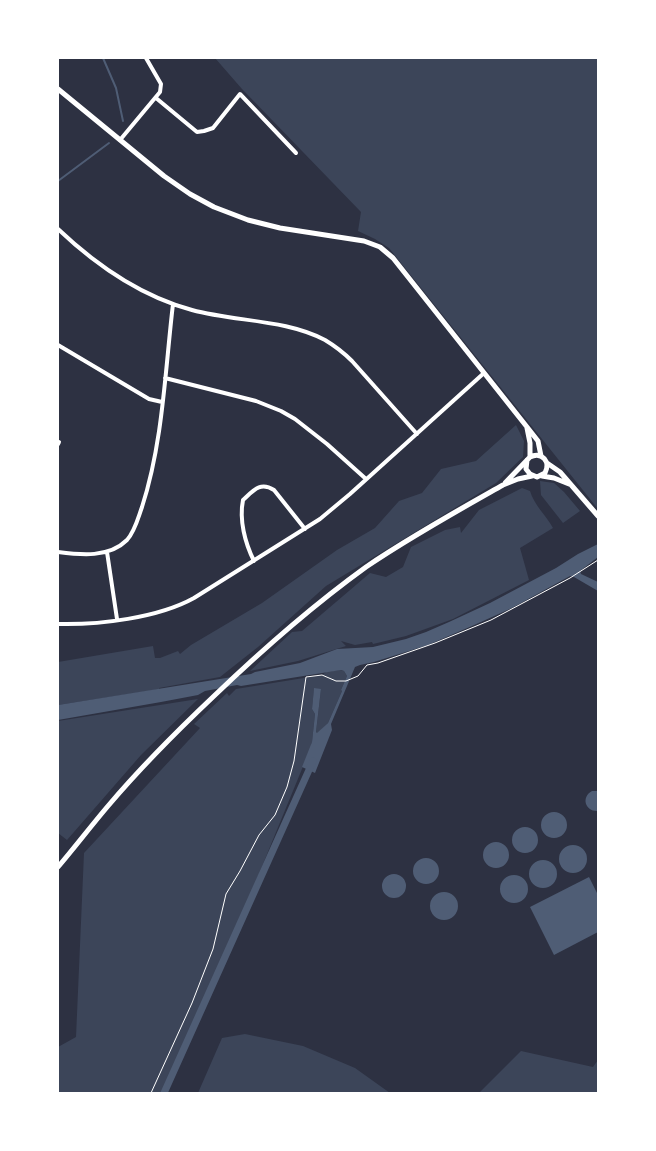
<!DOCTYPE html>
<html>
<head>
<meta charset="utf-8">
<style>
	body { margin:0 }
	#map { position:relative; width:656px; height:1151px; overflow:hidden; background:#2d3142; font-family:"Alegreya Sans",sans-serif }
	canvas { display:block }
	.frame { position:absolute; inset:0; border:59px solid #fff; pointer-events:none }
</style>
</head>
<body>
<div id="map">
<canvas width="656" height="1151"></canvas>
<div class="frame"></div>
</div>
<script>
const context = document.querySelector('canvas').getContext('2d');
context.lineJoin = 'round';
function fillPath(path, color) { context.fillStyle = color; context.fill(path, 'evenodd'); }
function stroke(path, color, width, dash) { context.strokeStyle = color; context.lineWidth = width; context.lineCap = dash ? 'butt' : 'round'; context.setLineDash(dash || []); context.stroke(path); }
fillPath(new Path2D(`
	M 215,58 L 598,58 L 598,509 L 389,248 L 375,239 L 358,231 L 361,212 L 242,89 Z
	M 516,425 L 524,441 L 523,457 L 496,483 L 326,586 L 258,647 L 220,677 L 159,688 L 159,689 L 149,691 L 58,705 L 58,662 L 153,646 L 155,658 L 160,658 L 178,651 L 180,654 L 191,645 L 262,603 L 337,550 L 375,528 L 399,501 L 422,493 L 441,469 L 476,461 Z
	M 540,481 L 554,483 L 564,492 L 580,511 L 563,523 L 541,495 Z
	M 522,488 L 530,491 C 534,505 546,515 553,528 L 520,548 L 529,580 L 453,619 L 406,636 L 373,644 L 372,642 L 355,645 L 341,641 L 346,646 L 298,661 L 250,671 L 292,632 L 302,631 L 370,573 L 386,577 L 403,567 L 411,547 L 445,530 L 460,527 L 461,533 L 479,510 Z
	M 340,670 L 344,671 L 347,676 L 341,690 L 342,691 L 328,723 L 317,734 L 316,732 L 321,689 L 314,689 L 312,709 L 315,714 L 312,742 L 311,747 L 242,915 L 161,1093 L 58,1093 L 58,1047 L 76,1037 L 84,853 L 200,728 L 194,724 L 227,693 L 229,696 L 236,689 L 322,675 L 326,672 Z
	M 198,699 L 141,755 L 67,840 L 58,833 L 58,721 Z
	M 245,1034 L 303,1046 L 355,1068 L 390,1093 L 198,1093 L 222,1038 Z
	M 521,1051 L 593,1067 L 598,1060 L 598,1093 L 479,1093 Z`), '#3c4559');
fillPath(new Path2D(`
	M 598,544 L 598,557 L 580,571 L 581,574 L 598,582 L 598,591 L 574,577 L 570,576 L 512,608 L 472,626 L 428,645 L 374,662 L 360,665 L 355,667 L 331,724 L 332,730 L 315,773 L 302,767 L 312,742 L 315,714 L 312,709 L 314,688 L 321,689 L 316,732 L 317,733 L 328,723 L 342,691 L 341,690 L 347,676 L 344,671 L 341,670 L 241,686 L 237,685 L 205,691 L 198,695 L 161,702 L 58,720 L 58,705 L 251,674 L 255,672 L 300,663 L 337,649 L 373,647 L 406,639 L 426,632 L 449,622 L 490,603 L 556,568 L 578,554 Z
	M 592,791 L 598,791 L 598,811 L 597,811 C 585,811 581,797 592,791 Z
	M541 825a13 13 0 1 1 26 0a13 13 0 1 1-26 0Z
	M512 840a13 13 0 1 1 26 0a13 13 0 1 1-26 0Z
	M483 855a13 13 0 1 1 26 0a13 13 0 1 1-26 0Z
	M559 859a14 14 0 1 1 28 0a14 14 0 1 1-28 0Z
	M413 871a13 13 0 1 1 26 0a13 13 0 1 1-26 0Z
	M529 874a14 14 0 1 1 28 0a14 14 0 1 1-28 0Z
	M382 886a12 12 0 1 1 24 0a12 12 0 1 1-24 0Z
	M500 889a14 14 0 1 1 28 0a14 14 0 1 1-28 0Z
	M 589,877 L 598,895 L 598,932 L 554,955 L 530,907 Z
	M430 906a14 14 0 1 1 28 0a14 14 0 1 1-28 0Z`), '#4f5d75');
stroke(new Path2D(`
	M 103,58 L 116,88 L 123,121
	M 58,181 L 109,143`), '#4f5d75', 2);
stroke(new Path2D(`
	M 164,1093 L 313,761`), '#4f5d75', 7);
stroke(new Path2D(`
	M 151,1093 L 192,1003 L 213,949 L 226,894 L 240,871 L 259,835 L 275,815 L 287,787 L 294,761 L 306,677 L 322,675 L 336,681 L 346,681 L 358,676 L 367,665 L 378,663 L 435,643 L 491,620 L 570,578 L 598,560`), '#fff', 1);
stroke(new Path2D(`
	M 156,98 L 197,132 L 204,131 L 213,128 L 240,94 L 296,153
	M 120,140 L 160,92 L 161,84 L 146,58
	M 58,229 C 97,266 140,296 192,310 C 236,322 285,319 325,340 C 335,346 344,353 352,361 L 417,434
	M 58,345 L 149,399 L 162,402
	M 165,378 L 256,401 L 281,411 L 295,419 L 327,444 L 366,479
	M 58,444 L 59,442
	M 58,552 C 81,555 109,558 127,540 C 135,531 138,518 142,507 C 163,442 165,371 173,304
	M 107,552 L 117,619
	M 254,561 C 245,543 239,520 243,500 C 253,491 260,481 274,490 L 305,529
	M 58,624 C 99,625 158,618 194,598 L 320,519 L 350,494 L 484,373`), '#fff', 4);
stroke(new Path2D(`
	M 58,89 L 164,176 L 190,194 L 214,207 L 248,220 L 280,228 L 364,241 L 380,247 L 393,258 L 527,427 L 538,441 L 541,456
	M 527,428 L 530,443 L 530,457
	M 547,463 L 560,472 L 598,516
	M 542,476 L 554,478 L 569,484
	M 505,483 L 530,457 C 542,451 551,462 545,473 L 537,477 L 530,474 L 526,469 L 527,460
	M 58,867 C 75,847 91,826 108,806 C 141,767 177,731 214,696 C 262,650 312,606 366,567 C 410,537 457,511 503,485 L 518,479 L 532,476`), '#fff', 5);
</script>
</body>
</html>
